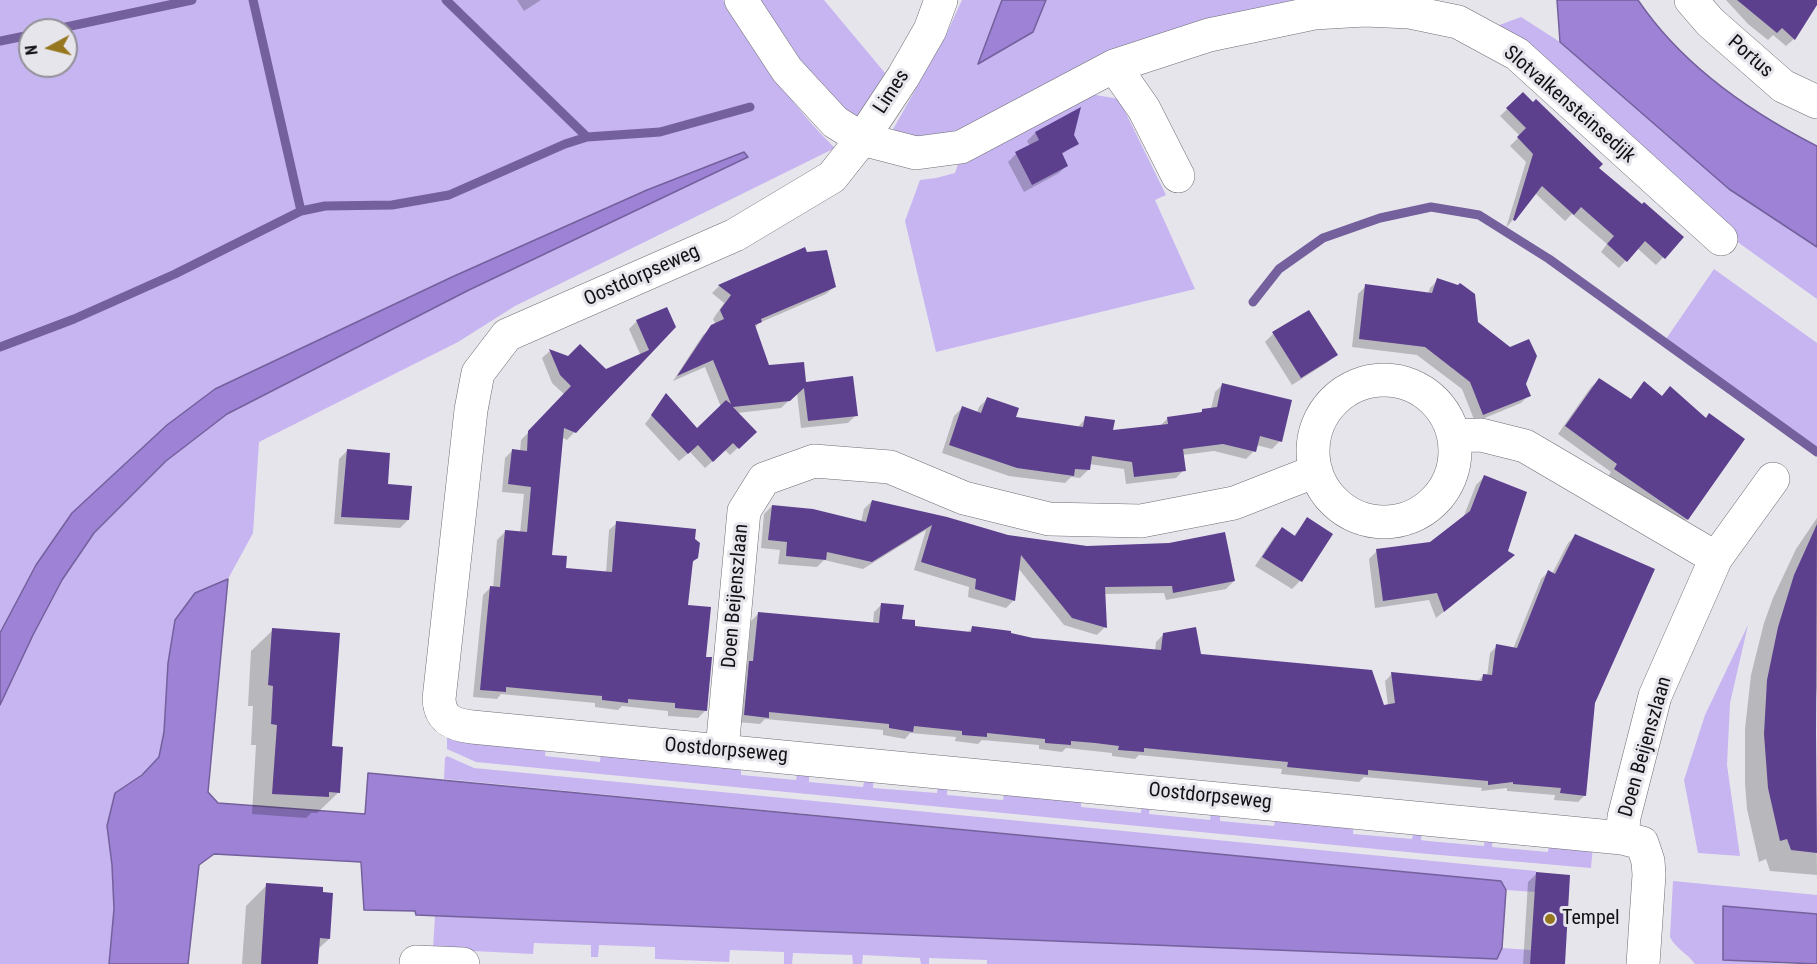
<!DOCTYPE html>
<html>
<head>
<meta charset="utf-8">
<style>
	body { margin:0 }
	#map { position:relative; width:1817px; height:964px; overflow:hidden; background:#e7e5ec; font-family:"Roboto Condensed",sans-serif }
	canvas { display:block }
	.north { position:absolute; left:18px; top:18px; width:60px; height:60px; box-sizing:border-box; background:#e7e5ec; border:2px solid #929096; border-radius:50%; rotate:263deg; font-size:16px; font-weight:700; line-height:24px; text-align:center; color:#121114 }
	.north::after { content:''; display:block; margin:auto; width:21px; height:27px; background:#96771f; clip-path:polygon(50% 0,100% 100%,50% 72%,0 100%) }
</style>
</head>
<body>
<div id="map">
<canvas width="1817" height="964"></canvas>
<div class="north">N</div>
</div>
<script>
const context = document.querySelector('canvas').getContext('2d');
context.lineJoin = 'round';
function fillPath(path, color) { context.fillStyle = color; context.fill(path, 'evenodd'); }
function stroke(path, color, width, dash) { context.strokeStyle = color; context.lineWidth = width; context.lineCap = dash ? 'butt' : 'round'; context.setLineDash(dash || []); context.stroke(path); }
function write(font, color, halo, rows, align = 'center') {
  context.font = font + ' "Roboto Condensed",sans-serif'; context.lineWidth = 6; context.setLineDash([]); context.textBaseline = 'middle'; context.strokeStyle = halo; context.fillStyle = color; for (const [text, x, y, turn = 0] of rows) {
    context.save(); context.translate(x, y); context.rotate((+turn || 0) * Math.PI / 180); context.textAlign = isNaN(turn) ? turn : align; if (halo) context.strokeText(text, 0, 0); context.fillText(text, 0, 0); context.restore();
  }
}
fillPath(new Path2D(`
	M 0,0 L 723,0 C 757,51 790,105 835,148 L 515,306 L 458,342 L 259,442 L 253,533 L 228,579 L 195,593 L 159,757 L 142,775 L 115,794 L 107,826 L 112,865 L 114,909 L 109,964 L 0,964 L 0,705 L 33,635 L 62,580 L 94,533 L 166,461 L 227,414 L 469,290 L 747,157 L 647,190 L 452,277 L 345,329 L 286,355 L 167,425 L 72,513 L 36,565 L 0,633 ZM 30,30 L 66,30 L 66,66 L 30,66 Z
	M 756,0 L 824,0 L 885,73 L 859,118 L 820,92 Z
	M 962,0 L 1002,0 L 979,64 L 1033,32 L 1046,0 L 1314,0 L 938,137 L 911,140 L 891,133 L 946,35 Z
	M 1521,17 L 1560,42 L 1729,189 L 1817,247 L 1817,299 L 1732,238 L 1494,27 Z
	M 1090,94 L 1119,99 L 1166,195 L 1155,200 L 1195,289 L 936,352 L 905,221 L 920,180 L 936,178 L 955,173 L 961,156 Z
	M 1714,269 L 1817,343 L 1817,452 L 1664,342 Z
	M 1748,625 L 1730,703 L 1727,765 L 1740,856 L 1698,853 L 1684,780 L 1705,715 Z
	M 447,737 L 546,745 L 545,756 L 600,762 L 601,750 L 741,764 L 741,775 L 796,780 L 798,769 L 809,770 L 809,782 L 863,787 L 865,776 L 874,776 L 873,788 L 937,793 L 938,783 L 948,784 L 947,795 L 1003,800 L 1005,789 L 1082,796 L 1081,807 L 1141,813 L 1142,802 L 1150,803 L 1149,814 L 1210,820 L 1212,809 L 1220,809 L 1220,821 L 1274,826 L 1276,815 L 1354,822 L 1353,834 L 1412,839 L 1414,828 L 1422,829 L 1421,840 L 1428,841 L 1484,846 L 1485,835 L 1493,836 L 1492,847 L 1548,852 L 1549,841 L 1593,845 L 1591,868 L 1428,854 L 476,762 L 447,749 Z
	M 447,756 L 474,768 L 1536,871 L 1535,892 L 1506,890 L 1500,881 L 444,779 L 445,758 Z
	M 1673,881 L 1817,895 L 1817,914 L 1723,906 L 1723,960 L 1787,964 L 1695,964 C 1688,954 1675,948 1670,937 Z
	M 435,916 L 1496,959 L 1502,948 L 1531,950 L 1530,964 L 987,964 L 987,960 L 929,958 L 929,964 L 921,964 L 920,958 L 863,955 L 862,964 L 853,964 L 852,955 L 793,953 L 792,964 L 784,964 L 784,952 L 730,950 L 729,962 L 655,959 L 655,947 L 599,945 L 598,957 L 591,957 L 591,945 L 534,943 L 533,954 L 433,949 Z`), '#c6b5f1');
const water = new Path2D(`
	M 1002,0 L 1046,0 L 1033,32 L 978,64 Z
	M 1557,0 L 1638,0 C 1682,65 1748,111 1817,146 L 1817,247 L 1729,189 L 1560,42 Z
	M 744,152 L 748,157 L 469,290 L 227,414 L 166,461 L 94,533 L 62,580 L 33,635 L 0,705 L 0,633 L 36,565 L 72,513 L 167,425 L 215,389 L 452,277 L 647,190 Z
	M 228,579 L 208,792 L 218,803 L 365,814 L 368,773 L 1501,881 L 1506,890 L 1502,948 L 1497,959 L 416,915 L 415,911 L 364,910 L 361,862 L 214,854 L 199,865 L 188,964 L 109,964 L 114,909 L 112,865 L 107,826 L 115,793 L 142,775 L 159,757 L 164,732 L 168,663 L 175,620 L 195,593 Z
	M 1723,906 L 1817,914 L 1817,964 L 1723,960 Z`);
fillPath(water, '#9d82d6');
stroke(water, '#73609c', 1.5);
fillPath(new Path2D(`
	M 517,0 L 541,0 L 524,11 Z
	M 1726,0 L 1817,0 L 1817,3 L 1794,39 L 1786,46 L 1773,35 L 1768,40 L 1748,24 Z
	M 1523,94 L 1597,168 L 1682,237 L 1656,265 L 1637,248 L 1619,268 L 1601,252 L 1607,244 L 1572,214 L 1565,221 L 1535,193 L 1506,228 L 1526,162 L 1510,146 L 1520,136 L 1500,116 Z
	M 1078,110 L 1072,135 L 1077,143 L 1061,155 L 1067,165 L 1059,173 L 1024,192 L 1008,162 L 1016,154 L 1030,146 L 1027,141 L 1035,133 Z
	M 1438,280 L 1477,323 L 1509,348 L 1529,395 L 1521,403 L 1475,422 L 1462,389 L 1417,355 L 1352,347 L 1358,294 L 1366,286 L 1428,294 L 1430,288 Z
	M 719,286 L 834,287 L 826,294 L 759,323 L 755,328 L 768,367 L 805,384 L 856,415 L 848,423 L 801,428 L 797,393 L 781,408 L 737,413 L 755,432 L 730,455 L 725,450 L 705,468 L 690,452 L 679,461 L 645,424 L 666,396 L 697,430 L 721,407 L 705,367 L 673,381 L 703,335 L 716,325 L 713,319 L 724,303 L 712,293 Z
	M 637,321 L 674,327 L 567,440 L 561,437 L 551,556 L 564,569 L 606,573 L 609,530 L 617,523 L 694,540 L 697,558 L 692,563 L 687,606 L 705,658 L 705,711 L 698,718 L 668,716 L 668,711 L 622,706 L 618,710 L 595,707 L 595,703 L 501,694 L 497,699 L 473,697 L 483,595 L 491,587 L 493,588 L 497,540 L 505,532 L 520,533 L 524,494 L 502,492 L 505,458 L 512,451 L 520,452 L 521,440 L 565,395 L 552,383 L 542,358 L 550,351 L 606,371 L 641,356 L 629,329 Z
	M 1273,334 L 1336,354 L 1328,362 L 1292,385 L 1265,342 Z
	M 1599,380 L 1630,400 L 1644,383 L 1687,519 L 1679,526 L 1608,477 L 1611,472 L 1558,434 L 1591,387 Z
	M 1223,384 L 1280,441 L 1272,449 L 1256,445 L 1254,451 L 1246,459 L 1214,451 L 1182,455 L 1184,470 L 1176,478 L 1126,484 L 1124,469 L 1089,464 L 1088,470 L 1080,478 L 1071,477 L 1065,483 L 1009,476 L 942,453 L 954,416 L 962,408 L 977,413 L 979,407 L 987,399 L 1014,419 L 1077,428 L 1086,418 L 1112,432 L 1160,426 L 1168,418 L 1198,414 L 1203,410 L 1211,409 L 1215,392 Z
	M 347,451 L 386,486 L 408,520 L 400,528 L 334,524 L 339,459 Z
	M 1484,477 L 1506,552 L 1505,562 L 1436,618 L 1429,600 L 1375,608 L 1369,559 L 1377,551 L 1431,543 L 1463,518 L 1476,485 Z
	M 872,501 L 1008,537 L 1234,581 L 1226,589 L 1166,600 L 1164,593 L 1103,594 L 1105,627 L 1097,635 L 1064,625 L 1018,568 L 1014,600 L 1006,608 L 968,597 L 969,587 L 914,570 L 926,530 L 863,569 L 824,560 L 817,567 L 778,564 L 780,550 L 761,548 L 764,514 L 772,506 L 861,522 L 864,509 Z
	M 1817,518 L 1817,687 L 1815,710 L 1817,875 L 1770,871 L 1766,859 L 1759,862 L 1747,809 L 1745,783 L 1745,729 L 1751,675 L 1764,623 L 1773,598 L 1796,549 Z
	M 1307,519 L 1331,535 L 1300,581 L 1292,589 L 1255,566 L 1274,537 L 1282,529 L 1293,537 Z
	M 1575,536 L 1594,703 L 1585,795 L 1578,802 L 1554,800 L 1555,795 L 1507,791 L 1507,788 L 1481,791 L 1482,788 L 1364,777 L 1359,782 L 1281,774 L 1282,769 L 1139,755 L 1135,759 L 1112,756 L 1112,753 L 1066,748 L 1062,752 L 1039,749 L 1039,745 L 982,740 L 978,744 L 955,741 L 956,737 L 910,733 L 905,739 L 883,735 L 883,730 L 765,719 L 760,724 L 738,722 L 742,670 L 747,665 L 751,621 L 759,613 L 873,624 L 874,612 L 881,605 L 913,627 L 967,633 L 972,628 L 1033,639 L 1155,651 L 1156,642 L 1164,634 L 1200,655 L 1383,707 L 1388,706 L 1385,681 L 1392,674 L 1477,682 L 1483,676 L 1487,676 L 1490,653 L 1497,646 L 1513,649 L 1541,579 L 1548,572 L 1552,574 L 1568,543 Z
	M 273,630 L 331,747 L 339,792 L 317,813 L 311,813 L 306,818 L 252,814 L 256,745 L 251,745 L 253,706 L 248,706 L 251,651 Z
	M 1536,874 L 1563,964 L 1523,964 L 1528,882 Z
	M 267,885 L 329,939 L 317,950 L 316,964 L 242,964 L 246,906 Z`), '#0003');
stroke(new Path2D(`
	M 253,0 L 301,211
	M 446,0 L 587,137
	M 52,30 L 192,0
	M 0,41 L 30,35
	M 1253,302 L 1279,269 L 1323,238 L 1380,218 L 1431,207 L 1479,215 L 1549,259 L 1817,452
	M 0,347 L 74,319 L 175,274 L 301,211 L 325,206 L 392,205 L 449,195 L 565,144 L 587,137 L 660,132 L 750,107`), '#73609c', 9);
fillPath(new Path2D(`
	M 1737,0 L 1817,0 L 1817,5 L 1795,40 L 1782,28 L 1777,33 Z
	M 1523,92 L 1533,102 L 1536,99 L 1603,164 L 1599,168 L 1642,204 L 1644,202 L 1684,237 L 1665,259 L 1645,241 L 1627,262 L 1607,244 L 1614,236 L 1581,207 L 1574,215 L 1542,186 L 1515,221 L 1513,220 L 1533,154 L 1517,137 L 1526,128 L 1506,108 Z
	M 1081,107 L 1074,135 L 1079,144 L 1062,153 L 1068,166 L 1032,185 L 1015,152 L 1039,140 L 1035,132 Z
	M 805,247 L 807,252 L 827,250 L 836,287 L 761,319 L 762,322 L 755,325 L 769,365 L 804,362 L 806,382 L 853,376 L 858,416 L 808,421 L 804,388 L 790,401 L 733,407 L 757,432 L 739,449 L 733,443 L 713,462 L 698,445 L 688,454 L 651,415 L 666,393 L 697,428 L 726,400 L 731,404 L 713,360 L 677,376 L 711,325 L 724,319 L 720,310 L 731,295 L 718,285 Z
	M 1437,278 L 1458,285 L 1460,283 L 1475,294 L 1478,322 L 1510,347 L 1529,339 L 1537,356 L 1526,384 L 1531,396 L 1483,415 L 1470,382 L 1425,347 L 1359,339 L 1365,284 L 1432,293 Z
	M 667,307 L 676,327 L 576,433 L 564,428 L 552,555 L 567,556 L 566,568 L 612,572 L 616,521 L 696,529 L 695,539 L 700,543 L 698,558 L 693,561 L 688,605 L 711,607 L 706,657 L 712,657 L 707,711 L 675,708 L 675,703 L 628,699 L 628,703 L 602,700 L 602,696 L 579,694 L 506,687 L 506,692 L 480,690 L 490,586 L 500,587 L 505,530 L 527,532 L 531,487 L 508,484 L 512,449 L 527,451 L 528,431 L 571,386 L 560,375 L 549,349 L 568,356 L 580,344 L 606,369 L 649,350 L 636,320 Z
	M 1309,310 L 1338,355 L 1301,378 L 1272,332 Z
	M 1599,378 L 1631,399 L 1644,381 L 1662,396 L 1670,386 L 1706,418 L 1709,413 L 1745,439 L 1688,520 L 1614,469 L 1617,464 L 1565,426 Z
	M 1222,383 L 1292,400 L 1282,442 L 1260,436 L 1256,452 L 1223,444 L 1183,449 L 1186,471 L 1134,477 L 1132,462 L 1092,456 L 1090,470 L 1075,469 L 1074,476 L 1017,468 L 949,445 L 962,406 L 981,413 L 987,397 L 1019,408 L 1016,417 L 1083,427 L 1085,416 L 1115,420 L 1113,430 L 1168,424 L 1167,417 L 1202,412 L 1202,409 L 1217,407 Z
	M 347,449 L 390,453 L 388,484 L 412,486 L 409,520 L 341,517 Z
	M 1484,475 L 1527,492 L 1508,551 L 1515,555 L 1444,612 L 1437,593 L 1383,601 L 1376,549 L 1430,542 L 1470,511 Z
	M 872,500 L 947,517 L 1008,535 L 1087,546 L 1169,543 L 1225,532 L 1235,581 L 1173,593 L 1172,586 L 1105,587 L 1107,628 L 1072,618 L 1021,555 L 1015,601 L 975,589 L 976,579 L 921,562 L 932,525 L 872,562 L 827,552 L 826,560 L 786,556 L 787,542 L 768,540 L 772,505 L 813,509 L 866,522 Z
	M 1307,517 L 1333,534 L 1302,582 L 1262,557 L 1282,527 L 1295,536 Z
	M 1817,524 L 1816,733 L 1817,853 L 1791,850 L 1787,839 L 1780,841 L 1768,788 L 1764,734 L 1767,680 L 1778,627 L 1794,575 Z
	M 1575,534 L 1655,569 L 1595,703 L 1586,796 L 1560,793 L 1561,788 L 1513,784 L 1513,782 L 1488,785 L 1488,781 L 1368,770 L 1368,775 L 1287,767 L 1288,762 L 1144,748 L 1144,752 L 1118,750 L 1119,746 L 1095,743 L 1071,741 L 1071,745 L 1045,743 L 1045,739 L 987,733 L 987,737 L 962,735 L 962,731 L 914,726 L 913,732 L 889,728 L 889,724 L 769,712 L 769,718 L 744,715 L 749,661 L 753,661 L 758,612 L 879,623 L 881,603 L 904,605 L 902,619 L 915,620 L 915,626 L 971,632 L 972,626 L 1011,631 L 1011,633 L 1033,638 L 1161,650 L 1163,633 L 1196,627 L 1201,654 L 1372,670 L 1384,705 L 1395,703 L 1391,672 L 1482,681 L 1483,674 L 1492,675 L 1496,644 L 1517,648 L 1548,570 L 1555,574 Z
	M 272,628 L 340,633 L 332,746 L 343,747 L 340,793 L 329,792 L 329,797 L 272,794 L 277,725 L 271,724 L 273,686 L 268,685 Z
	M 1536,872 L 1570,875 L 1565,964 L 1530,964 Z
	M 266,883 L 323,887 L 323,892 L 333,893 L 330,939 L 320,938 L 318,964 L 261,964 Z`), '#5c408d');
const minor = new Path2D(`
	M 741,0 L 787,70 L 835,122 L 862,139 L 916,153 L 961,147 L 1114,66 L 1209,35 L 1314,13 L 1365,10 L 1410,12 L 1458,22 L 1517,54 L 1721,239
	M 941,0 L 930,30 L 903,77 L 862,139 L 832,177 L 735,235 L 507,335 L 478,373 L 471,410 L 439,699 C 440,720 454,725 472,727 L 1622,838 L 1642,843 L 1648,861 L 1649,875 L 1643,964
	M 1691,0 L 1710,22 L 1783,86 L 1817,102
	M 1114,66 L 1144,109 L 1178,176
	M1313 451a71 71 0 1 1 142 0a71 71 0 1 1-142 0Z
	M 1454,436 L 1481,435 L 1525,446 L 1716,558
	M 722,750 L 744,511 L 764,479 L 814,461 L 890,467 L 964,498 L 1049,519 L 1141,521 L 1234,503 L 1316,471
	M 1622,838 L 1624,817 L 1655,696 L 1716,558 L 1773,479
	M 416,964 L 416,962 L 463,964`);
stroke(minor, '#6e6d73', 34);
stroke(minor, '#fff', 33);
for (const [x, y, r, color] of [
	[1550,919,6,"#96771f"]
]) { const dot = new Path2D(); dot.arc(x, y, r, 0, 2 * Math.PI); context.fillStyle = color; context.fill(dot); stroke(dot, '#e7e5ec', 2); }
write('20px', '#121114', '#e7e5ec', [
	["Portus",1750,57,41],
	["Limes",892,92,-57],
	["Slotvalkensteinsedijk",1569,105,41],
	["Oostdorpseweg",642,276,-24],
	["Doen Beijenszlaan",736,596,-85],
	["Doen Beijenszlaan",1646,747,-74],
	["Oostdorpseweg",726,751,5],
	["Oostdorpseweg",1210,797,6]
]);
write('20px', '#121114', '#e7e5ec', [
	["Tempel",1562,919]
], 'left');
</script>
</body>
</html>
